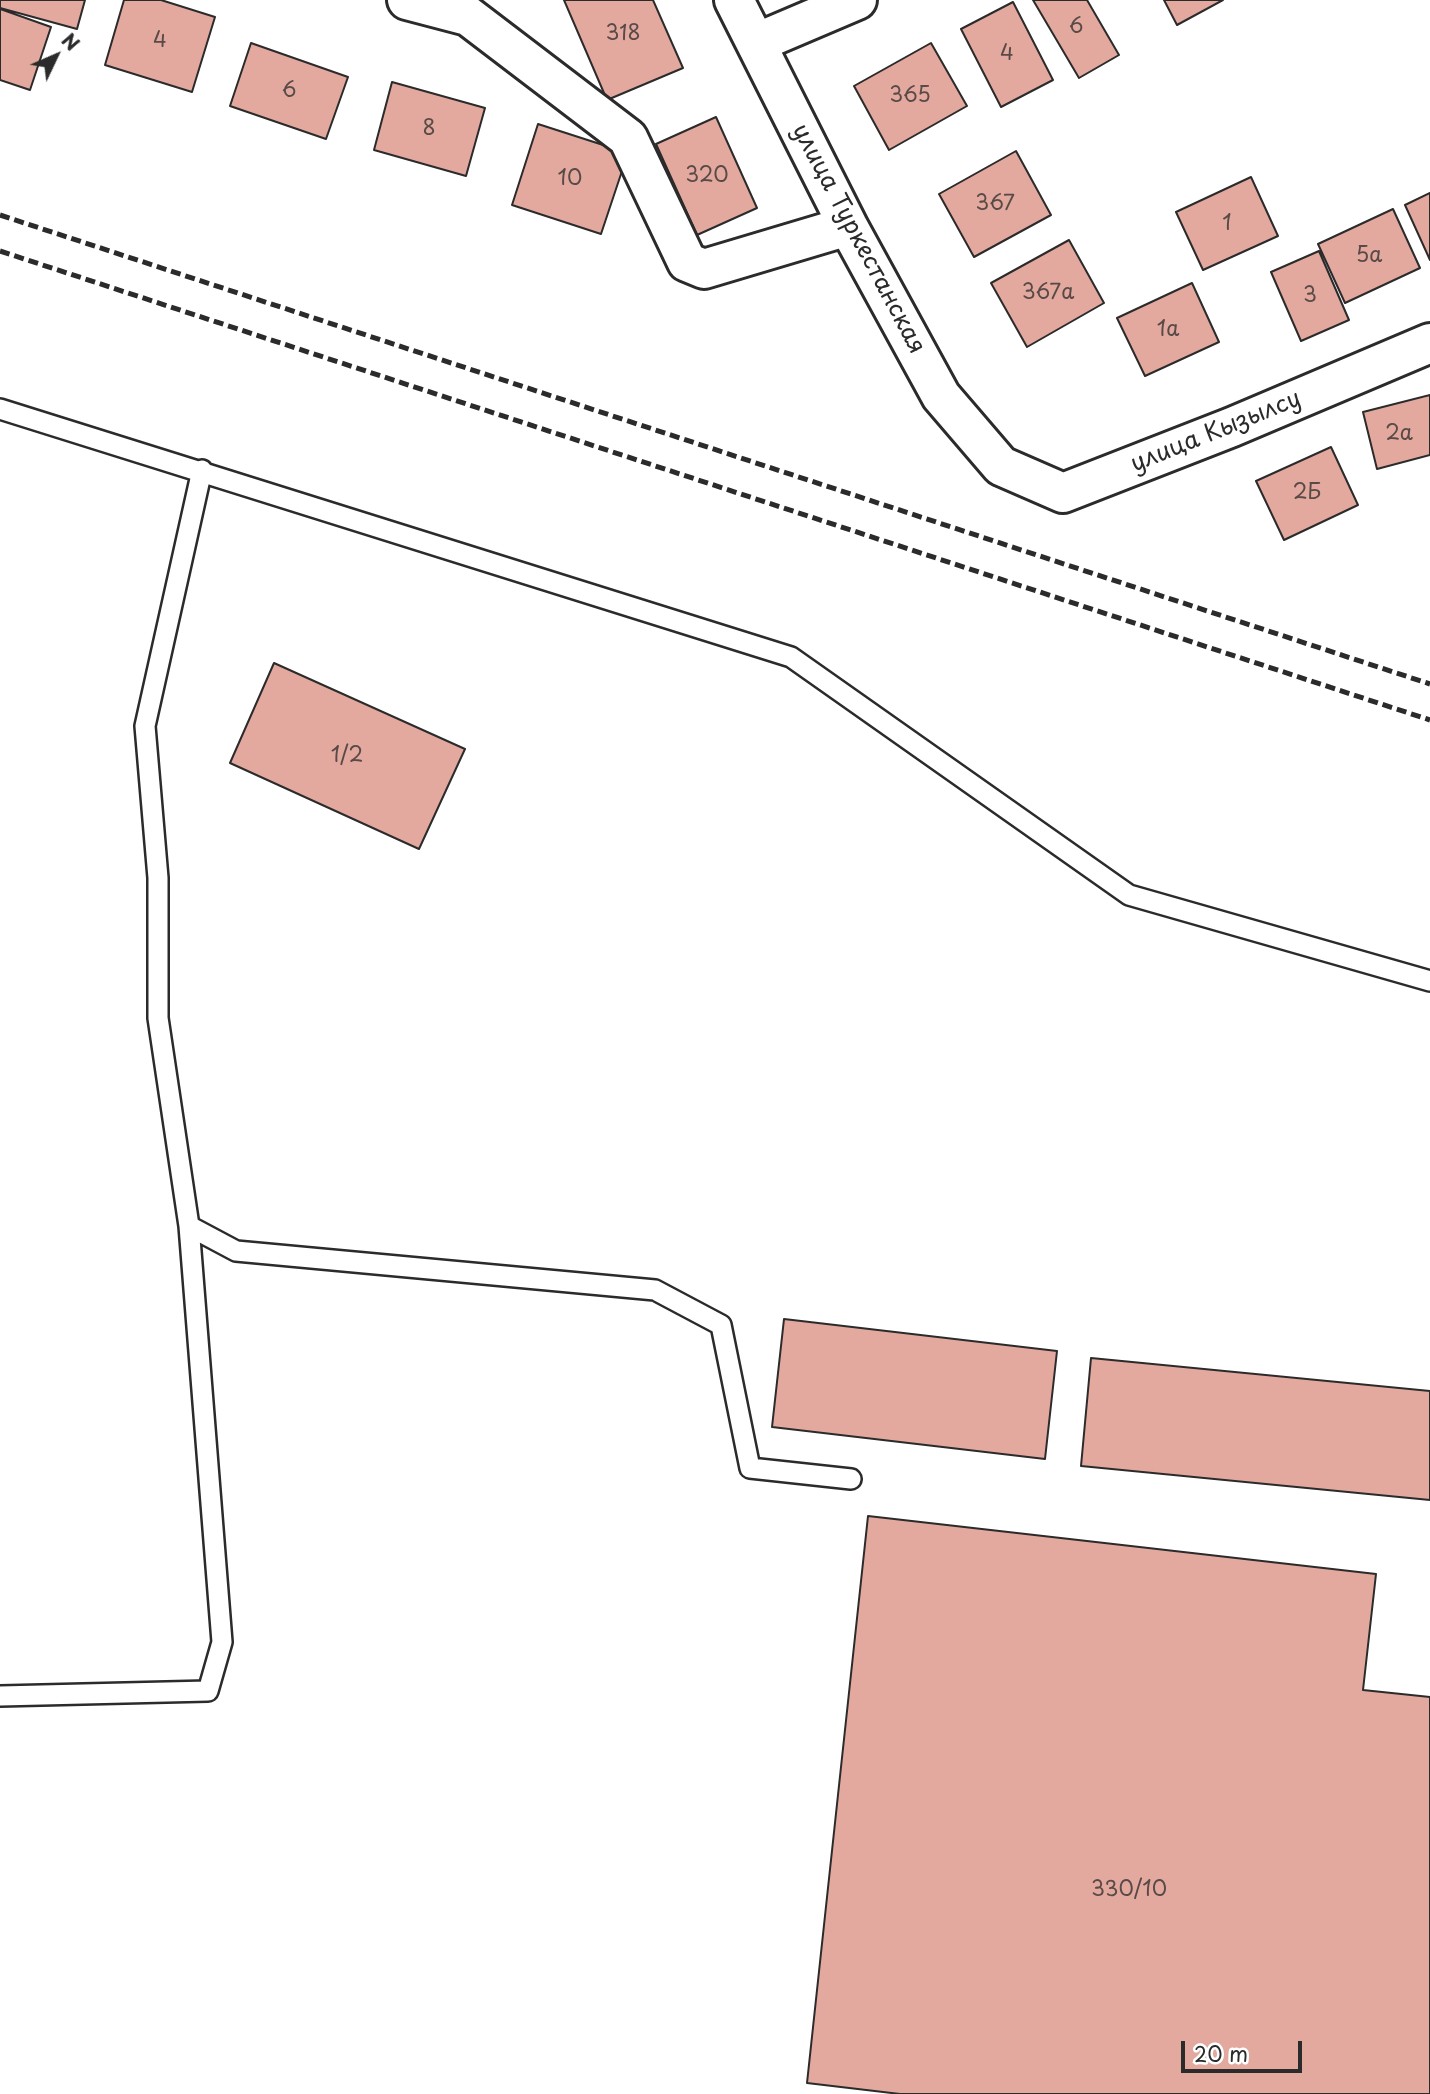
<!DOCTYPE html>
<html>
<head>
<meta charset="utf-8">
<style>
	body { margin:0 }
	#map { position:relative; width:1430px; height:2094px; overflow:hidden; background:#fff; font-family:"Playpen Sans",sans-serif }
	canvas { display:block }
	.north { position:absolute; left:21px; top:21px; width:70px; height:70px; -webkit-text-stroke:5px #fff; paint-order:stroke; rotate:46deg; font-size:19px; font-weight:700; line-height:28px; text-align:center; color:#2b2b2b }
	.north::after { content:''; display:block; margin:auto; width:24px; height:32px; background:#2b2b2b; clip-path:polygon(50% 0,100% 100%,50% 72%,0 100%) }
	.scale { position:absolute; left:1181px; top:2041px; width:121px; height:32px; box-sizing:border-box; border:4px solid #2b2b2b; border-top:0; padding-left:9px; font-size:21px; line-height:24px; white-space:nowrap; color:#2b2b2b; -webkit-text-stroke:5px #fff; paint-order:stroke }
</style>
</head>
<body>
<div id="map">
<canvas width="1430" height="2094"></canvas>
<div class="north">N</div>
<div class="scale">20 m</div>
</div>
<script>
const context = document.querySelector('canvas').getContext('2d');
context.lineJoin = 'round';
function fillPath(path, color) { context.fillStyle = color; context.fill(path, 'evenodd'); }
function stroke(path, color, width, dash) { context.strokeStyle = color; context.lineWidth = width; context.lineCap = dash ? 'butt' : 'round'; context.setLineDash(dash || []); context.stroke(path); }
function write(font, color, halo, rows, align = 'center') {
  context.font = font + ' "Playpen Sans",sans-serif'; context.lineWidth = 6; context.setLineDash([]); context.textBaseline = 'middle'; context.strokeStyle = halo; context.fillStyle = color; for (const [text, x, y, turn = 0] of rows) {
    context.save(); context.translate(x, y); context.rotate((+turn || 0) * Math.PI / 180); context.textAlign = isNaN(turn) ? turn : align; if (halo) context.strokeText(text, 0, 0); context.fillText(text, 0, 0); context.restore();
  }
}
const building = new Path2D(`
	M 0,0 L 85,0 L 77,29 L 0,8 Z
	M 124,0 L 161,0 L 215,17 L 192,92 L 105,65 Z
	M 564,0 L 653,0 L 683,68 L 607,100 Z
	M 1033,0 L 1087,0 L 1119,55 L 1079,78 Z
	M 1164,0 L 1223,0 L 1177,25 Z
	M 1013,2 L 1053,80 L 1001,107 L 961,29 Z
	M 0,9 L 51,27 L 30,90 L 0,80 Z
	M 251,43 L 348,77 L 326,139 L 230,106 Z
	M 931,43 L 967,106 L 889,150 L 854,86 Z
	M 392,82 L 485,108 L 466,176 L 374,150 Z
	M 716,117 L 757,208 L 697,235 L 656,144 Z
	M 538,124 L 628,153 L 601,234 L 512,205 Z
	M 1016,151 L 1051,215 L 974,257 L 939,194 Z
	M 1251,177 L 1278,236 L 1203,270 L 1176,212 Z
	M 1430,193 L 1430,260 L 1405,205 Z
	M 1393,209 L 1420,268 L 1345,303 L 1318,244 Z
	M 1069,240 L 1104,303 L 1027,347 L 991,283 Z
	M 1319,251 L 1349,320 L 1301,341 L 1271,272 Z
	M 1192,283 L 1219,342 L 1145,376 L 1117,318 Z
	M 1430,395 L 1430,455 L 1377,469 L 1363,412 Z
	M 1331,447 L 1358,505 L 1284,540 L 1256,481 Z
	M 274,663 L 465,749 L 419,849 L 230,763 Z
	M 784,1319 L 1057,1351 L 1045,1459 L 772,1427 Z
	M 1091,1358 L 1430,1391 L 1430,1500 L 1081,1466 Z
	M 868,1516 L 1376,1574 L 1363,1690 L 1430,1697 L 1430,2094 L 900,2094 L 807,2083 Z`);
fillPath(building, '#e3a99e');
stroke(building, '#2b2b2b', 2);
const lane = new Path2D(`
	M 0,409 L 791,657 L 1129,895 L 1430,981
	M 202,470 L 145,726 L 158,878 L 158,1018 L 189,1226 L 236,1251 L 655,1290 L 721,1325 L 750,1468 L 851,1479
	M 0,1696 L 208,1691 L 222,1642 L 189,1226`);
const street = new Path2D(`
	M 407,0 L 468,16 L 628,138 L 687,262 L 704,269 L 848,226
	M 734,0 L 848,226 L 941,396 L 1001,466 L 1063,493 L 1232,427 L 1430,343
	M 756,43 L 857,0`);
stroke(lane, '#2b2b2b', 24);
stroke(street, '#2b2b2b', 44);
stroke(lane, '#fff', 19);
stroke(street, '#fff', 38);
stroke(new Path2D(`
	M 0,215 L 1430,684
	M 0,251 L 1430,720`), '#2b2b2b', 5, [10, 5]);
write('21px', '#594a48', null, [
	["6",1076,27],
	["318",623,34],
	["4",160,41],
	["4",1007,54],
	["6",289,91],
	["365",910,96],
	["8",429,129],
	["320",707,176],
	["10",570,179],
	["367",995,204],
	["1",1227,224],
	["5а",1369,256],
	["367а",1048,293],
	["3",1310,296],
	["1а",1168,330],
	["2а",1399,434],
	["2Б",1307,493],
	["1/2",347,756],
	["330/10",1129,1890]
]);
write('24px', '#2b2b2b', '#fff', [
	["улица Туркестанская",858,239,62],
	["улица Кызылсу",1216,432,-22]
]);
</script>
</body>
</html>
